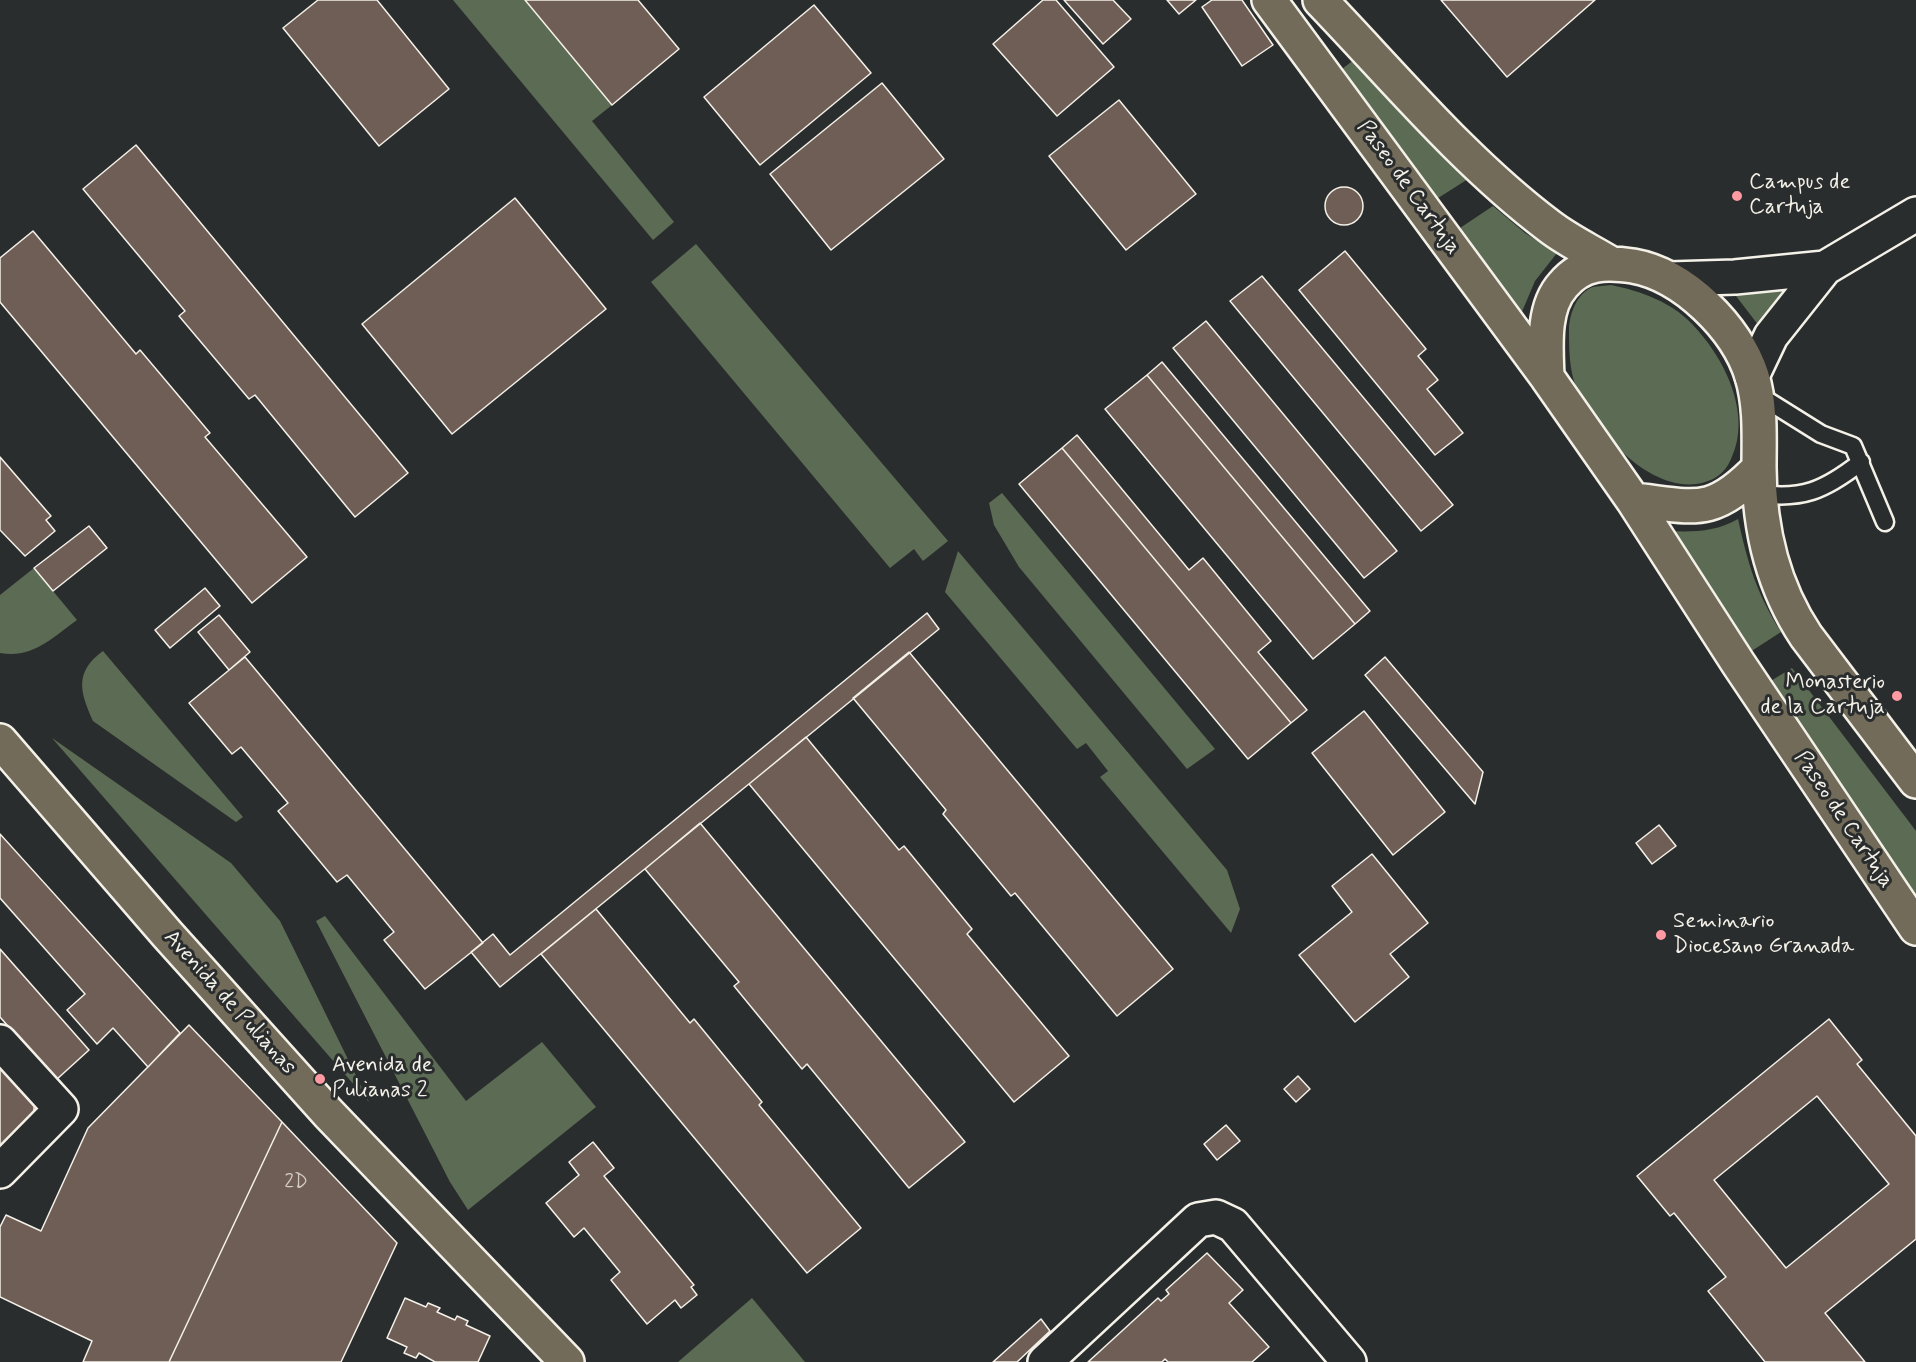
<!DOCTYPE html>
<html>
<head>
<meta charset="utf-8">
<style>
	body { margin:0 }
	canvas { display:block; background:#2a2d2e }
</style>
</head>
<body>
<canvas width="1916" height="1362"></canvas>
<script>
const context = document.querySelector('canvas').getContext('2d');
context.lineJoin = 'round';
function fillPath(path, color) { context.fillStyle = color; context.fill(path, 'evenodd'); }
function stroke(path, color, width, dash) { context.strokeStyle = color; context.lineWidth = width; context.lineCap = dash ? 'butt' : 'round'; context.setLineDash(dash || []); context.stroke(path); }
function write(font, color, halo, rows, align = 'center') {
  context.font = font + ' Mynerve,sans-serif'; context.lineWidth = 6; context.setLineDash([]); context.textBaseline = 'middle'; context.strokeStyle = halo; context.fillStyle = color; for (const [text, x, y, turn = 0] of rows) {
    context.save(); context.translate(x, y); context.rotate((+turn || 0) * Math.PI / 180); context.textAlign = isNaN(turn) ? turn : align; if (halo) context.strokeText(text, 0, 0); context.fillText(text, 0, 0); context.restore();
  }
}
fillPath(new Path2D(`
	M 453,0 L 525,0 L 612,105 L 592,121 L 674,222 L 653,240 Z
	M 1355,59 L 1468,179 L 1435,200 L 1342,69 Z
	M 1493,206 L 1525,233 L 1557,253 L 1535,281 L 1521,314 L 1457,230 Z
	M 696,244 L 948,541 L 923,561 L 914,549 L 890,568 L 651,282 Z
	M 1611,285 C 1640,291 1670,301 1692,324 C 1724,357 1753,414 1731,459 C 1725,474 1712,482 1696,484 C 1646,490 1593,428 1576,387 C 1569,369 1569,347 1569,328 C 1570,313 1577,293 1593,287 C 1598,286 1605,286 1611,285 Z
	M 1794,285 L 1759,326 L 1733,292 Z
	M 1002,493 L 1215,749 L 1187,769 L 1019,567 L 994,525 L 989,503 Z
	M 1738,519 C 1748,564 1756,592 1781,632 L 1750,652 L 1667,531 C 1694,532 1715,532 1738,519 Z
	M 958,551 L 1227,870 L 1240,909 L 1231,933 L 1100,777 L 1108,771 L 1086,743 L 1077,749 L 945,592 Z
	M 34,568 L 77,620 C 52,638 32,659 0,653 L 0,595 Z
	M 103,651 L 243,817 L 236,822 L 93,721 C 80,692 74,672 103,651 Z
	M 1792,668 L 1916,831 L 1916,903 L 1769,682 Z
	M 52,738 L 231,863 L 280,921 L 369,1102 Z
	M 325,916 L 466,1101 L 542,1042 L 596,1107 L 468,1210 L 450,1182 L 316,921 Z
	M 752,1298 L 805,1362 L 678,1362 Z`), '#5c6b53');
const building = new Path2D(`
	M 318,0 L 377,0 L 449,89 L 379,146 L 283,28 Z
	M 525,0 L 638,0 L 679,49 L 612,105 Z
	M 1043,0 L 1056,0 L 1114,67 L 1057,116 L 993,44 Z
	M 1064,0 L 1113,0 L 1131,19 L 1103,44 Z
	M 1167,0 L 1196,0 L 1179,14 Z
	M 1212,0 L 1242,0 L 1273,45 L 1242,66 L 1202,7 Z
	M 1441,0 L 1595,0 L 1507,77 Z
	M 814,5 L 871,73 L 760,165 L 704,97 Z
	M 882,83 L 944,159 L 831,250 L 770,174 Z
	M 1119,100 L 1196,194 L 1126,250 L 1049,156 Z
	M 136,145 L 408,473 L 355,517 L 255,395 L 249,399 L 179,316 L 185,311 L 83,189 Z
	M1325 206a19 19 0 1 1 38 0a19 19 0 1 1-38 0Z
	M 515,198 L 606,309 L 452,434 L 362,324 Z
	M 33,231 L 136,354 L 140,350 L 210,433 L 205,437 L 307,557 L 252,603 L 0,302 L 0,258 Z
	M 1345,251 L 1426,349 L 1418,356 L 1438,380 L 1427,389 L 1463,433 L 1435,455 L 1299,290 Z
	M 1262,276 L 1453,505 L 1421,531 L 1230,301 Z
	M 1206,321 L 1397,551 L 1364,578 L 1173,348 Z
	M 1162,362 L 1370,611 L 1355,624 L 1147,375 Z
	M 1147,375 L 1355,624 L 1313,659 L 1105,409 Z
	M 1077,435 L 1189,570 L 1203,558 L 1271,641 L 1258,652 L 1307,710 L 1291,723 L 1062,448 Z
	M 1062,448 L 1291,723 L 1248,759 L 1019,484 Z
	M 0,457 L 51,516 L 46,520 L 55,531 L 25,556 L 0,530 Z
	M 89,526 L 107,548 L 53,591 L 34,568 Z
	M 205,588 L 220,606 L 170,648 L 155,630 Z
	M 927,613 L 939,629 L 500,987 L 471,952 L 493,934 L 510,955 Z
	M 219,615 L 250,652 L 229,670 L 198,632 Z
	M 909,652 L 1173,969 L 1117,1016 L 1015,893 L 1011,896 L 943,814 L 946,810 L 853,698 Z
	M 245,657 L 483,943 L 425,989 L 384,940 L 394,932 L 347,875 L 337,882 L 278,811 L 288,803 L 241,747 L 232,754 L 189,703 Z
	M 1385,657 L 1483,772 L 1475,804 L 1365,675 Z
	M 1364,711 L 1445,812 L 1393,855 L 1312,753 Z
	M 806,737 L 899,850 L 904,846 L 972,929 L 967,934 L 1069,1056 L 1014,1102 L 749,784 Z
	M 700,823 L 965,1142 L 909,1188 L 807,1064 L 802,1069 L 734,986 L 739,982 L 645,869 Z
	M 1659,825 L 1676,846 L 1652,864 L 1636,843 Z
	M 0,834 L 180,1033 L 148,1067 L 113,1028 L 97,1044 L 67,1010 L 85,994 L 0,898 Z
	M 1372,854 L 1428,923 L 1390,954 L 1409,977 L 1355,1022 L 1299,955 L 1352,912 L 1332,886 Z
	M 596,909 L 690,1023 L 694,1019 L 762,1102 L 759,1105 L 861,1228 L 807,1273 L 541,954 Z
	M 0,949 L 89,1050 L 56,1080 L 0,1017 Z
	M 1829,1019 L 1862,1060 L 1857,1064 L 1916,1136 L 1916,1239 L 1825,1313 L 1865,1362 L 1765,1362 L 1708,1291 L 1726,1277 L 1674,1213 L 1670,1216 L 1637,1176 ZM 1817,1096 L 1889,1184 L 1786,1268 L 1714,1180 Z
	M 189,1025 L 282,1122 L 169,1362 L 83,1362 L 92,1341 L 0,1297 L 0,1227 L 6,1215 L 41,1231 L 88,1128 Z
	M 0,1063 L 35,1101 L 33,1116 L 0,1149 Z
	M 1298,1076 L 1310,1089 L 1296,1102 L 1284,1089 Z
	M 282,1122 L 397,1243 L 341,1362 L 169,1362 Z
	M 1226,1125 L 1240,1141 L 1217,1160 L 1204,1144 Z
	M 593,1142 L 614,1168 L 604,1176 L 694,1285 L 691,1287 L 697,1295 L 681,1308 L 675,1300 L 647,1324 L 611,1280 L 620,1272 L 584,1228 L 574,1237 L 546,1203 L 579,1175 L 569,1162 Z
	M 1207,1253 L 1243,1290 L 1229,1303 L 1269,1347 L 1252,1362 L 1168,1362 L 1165,1359 L 1162,1362 L 1088,1362 L 1158,1298 L 1161,1301 L 1169,1294 L 1166,1290 Z
	M 405,1298 L 426,1307 L 428,1303 L 440,1308 L 437,1312 L 455,1320 L 457,1316 L 468,1321 L 466,1325 L 490,1336 L 478,1362 L 435,1362 L 419,1353 L 416,1358 L 404,1353 L 407,1347 L 387,1338 Z
	M 1041,1319 L 1050,1331 L 1017,1362 L 993,1362 Z`);
fillPath(building, '#6f5e56');
stroke(building, '#f4f1e8', 1.5);
const lane = new Path2D(`
	M 1757,394 L 1821,434 L 1853,446 L 1885,522
	M 1754,493 C 1802,501 1825,490 1861,462`);
const street = new Path2D(`
	M 0,1042 L 61,1109 L 0,1171
	M 1045,1362 L 1198,1220 L 1216,1217 L 1233,1225 L 1349,1362`);
const secondary = new Path2D(`
	M 1670,279 L 1735,277 L 1825,268
	M 1752,376 L 1771,336 L 1825,268 L 1916,214`);
const primary = new Path2D(`
	M 1269,0 L 1547,377 L 1633,500 L 1738,663 L 1916,928
	M 1320,0 C 1393,76 1464,162 1549,226 C 1567,240 1588,250 1608,262
	M 1547,377 C 1546,348 1542,308 1563,285 C 1582,262 1606,262 1633,266 C 1684,275 1737,328 1752,376 C 1761,406 1759,437 1759,467 C 1759,529 1772,585 1806,636 L 1916,781
	M 1633,500 C 1696,507 1712,517 1759,468
	M 0,741 L 167,934 L 328,1113 L 567,1362`);
stroke(lane, '#f4f1e8', 21);
stroke(street, '#f4f1e8', 38);
stroke(secondary, '#f4f1e8', 38);
stroke(primary, '#f4f1e8', 38);
stroke(lane, '#2a2d2e', 16);
stroke(street, '#2a2d2e', 33);
stroke(secondary, '#2a2d2e', 33);
stroke(primary, '#726b5a', 33);
for (const [x, y, r, color] of [
	[1737,196,6,"#ff9aa2"],
	[1897,696,6,"#ff9aa2"],
	[1661,935,6,"#ff9aa2"],
	[320,1079,6,"#ff9aa2"]
]) { const dot = new Path2D(); dot.arc(x, y, r, 0, 2 * Math.PI); context.fillStyle = color; context.fill(dot); stroke(dot, '#2a2d2e', 2); }
write('20px', '#d3ccc4', null, [
	["2D",296,1183]
]);
write('22px', '#f4f1e8', '#2a2d2e', [
	["Campus de",1749,183],
	["Cartuja",1749,208],
	["Monasterio",1885,683,"right"],
	["de la Cartuja",1885,708,"right"],
	["Seminario",1673,922],
	["Diocesano Granada",1673,947],
	["Avenida de",332,1066],
	["Pulianas 2",332,1091]
], 'left');
write('22px', '#f4f1e8', '#2a2d2e', [
	["Paseo de Cartuja",1408,188,54],
	["Paseo de Cartuja",1843,820,56],
	["Avenida de Pulianas",229,1003,48]
]);
</script>
</body>
</html>
